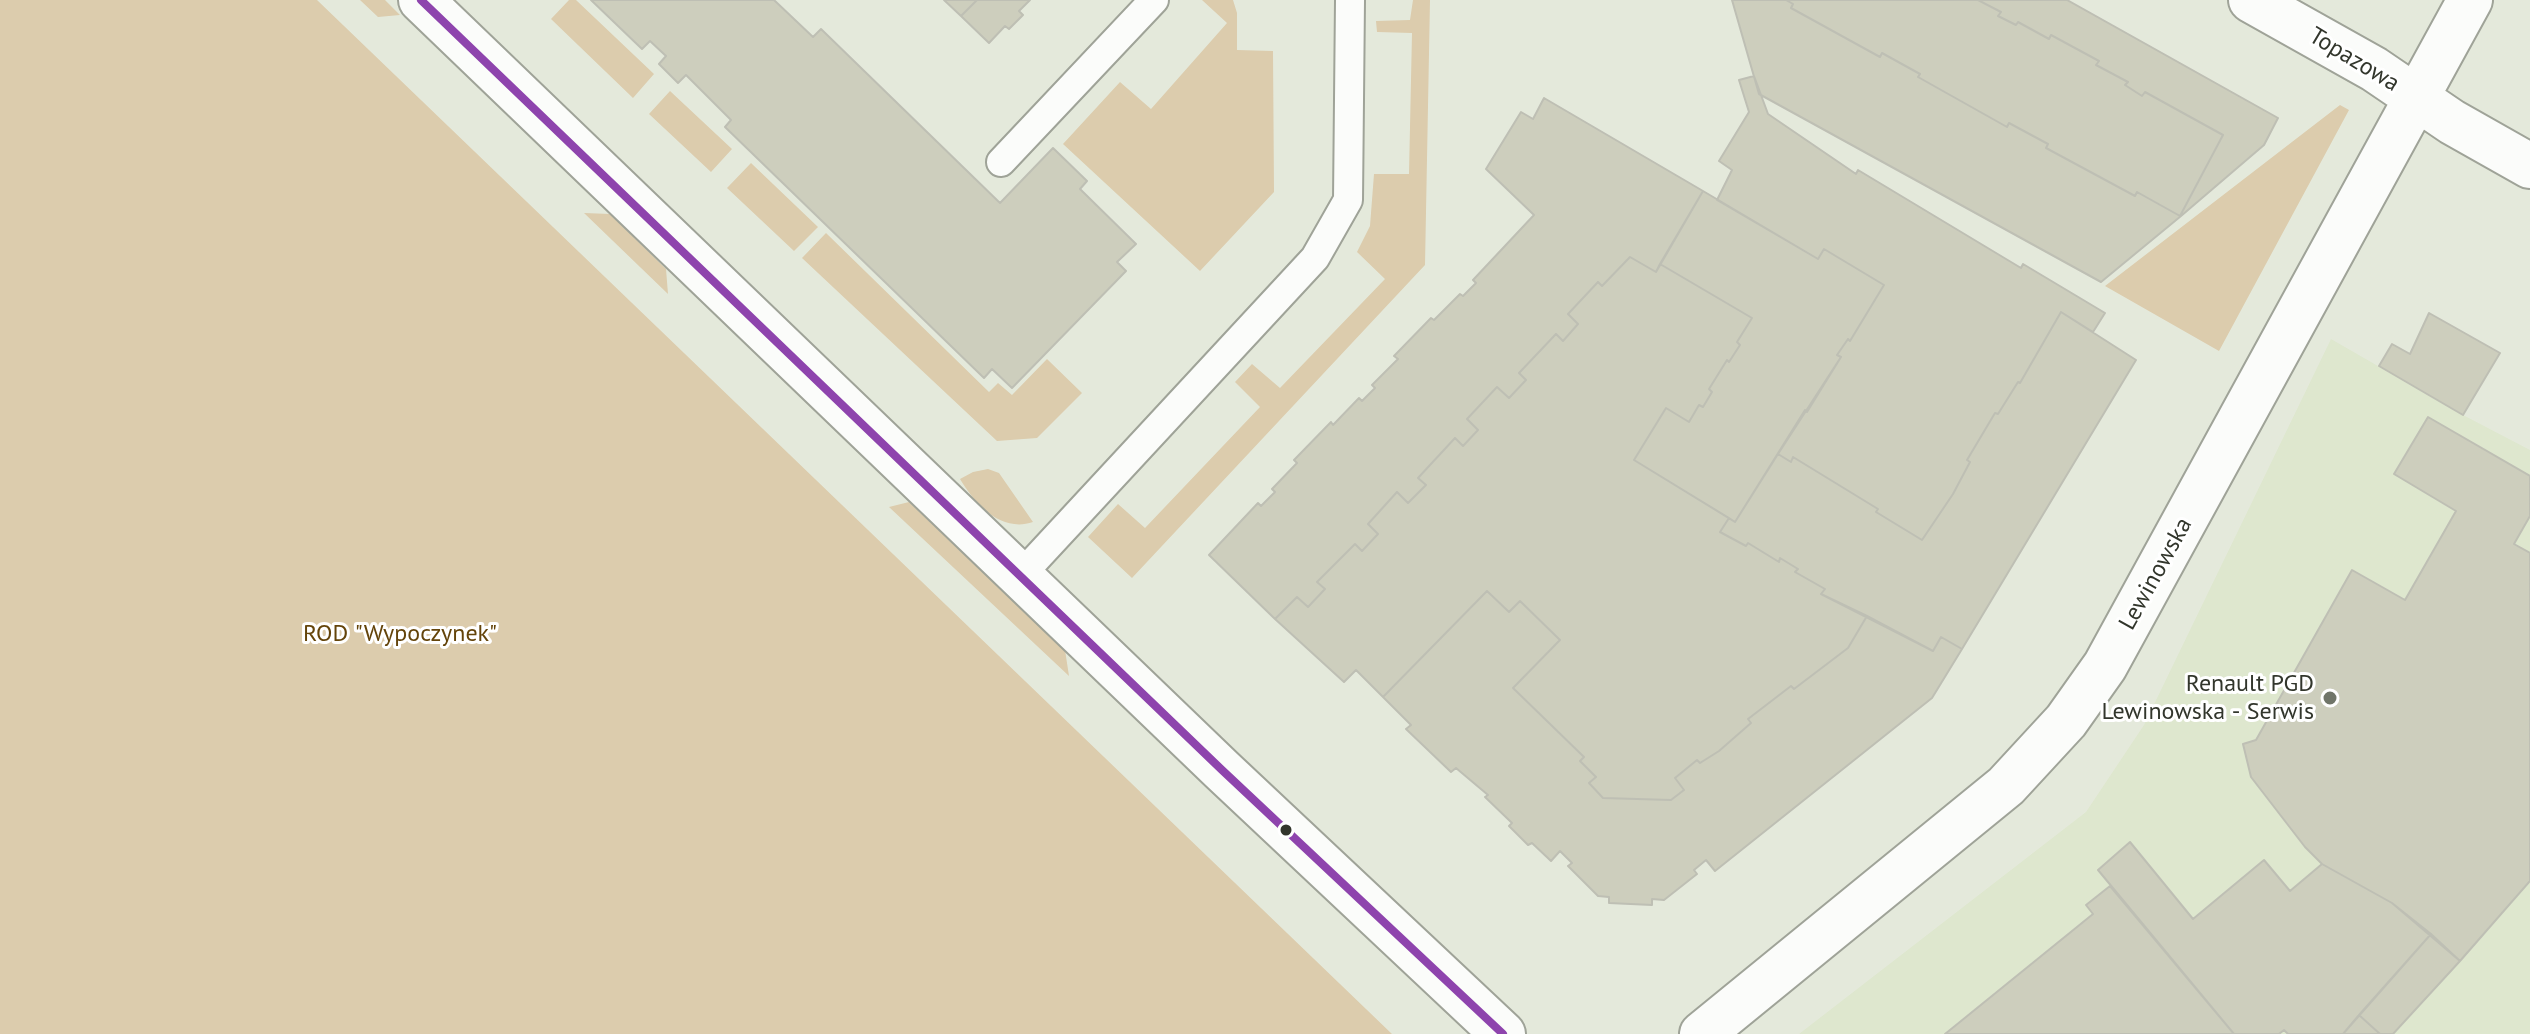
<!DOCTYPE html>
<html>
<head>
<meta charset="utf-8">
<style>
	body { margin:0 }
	canvas { display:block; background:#e4e9db }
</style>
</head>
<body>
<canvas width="2530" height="1034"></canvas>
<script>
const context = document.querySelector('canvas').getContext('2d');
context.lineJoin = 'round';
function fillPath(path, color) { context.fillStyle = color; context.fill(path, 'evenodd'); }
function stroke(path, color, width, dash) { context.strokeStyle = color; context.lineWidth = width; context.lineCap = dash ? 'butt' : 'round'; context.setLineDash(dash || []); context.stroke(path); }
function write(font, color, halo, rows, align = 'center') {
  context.font = font + ' "PT Sans",sans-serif'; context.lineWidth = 6; context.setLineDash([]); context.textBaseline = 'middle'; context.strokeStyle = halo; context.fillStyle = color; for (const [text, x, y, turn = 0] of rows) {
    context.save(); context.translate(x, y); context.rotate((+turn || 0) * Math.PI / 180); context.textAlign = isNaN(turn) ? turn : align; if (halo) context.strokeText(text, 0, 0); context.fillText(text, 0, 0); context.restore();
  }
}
fillPath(new Path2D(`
	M 2331,339 L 2463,415 L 2530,450 L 2530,1034 L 1799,1034 L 2086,812 L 2144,725 Z`), '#dee7ce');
fillPath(new Path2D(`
	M 0,0 L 317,0 L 1392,1034 L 0,1034 Z
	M 360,0 L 385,0 L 400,15 L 378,17 Z
	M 569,0 L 576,0 L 654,74 L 633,98 L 551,19 Z
	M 1202,0 L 1233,0 L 1237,13 L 1237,50 L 1273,51 L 1274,192 L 1200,271 L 1063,144 L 1120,82 L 1151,109 L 1227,23 Z
	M 1413,0 L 1430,0 L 1425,265 L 1132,578 L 1088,537 L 1118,504 L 1145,528 L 1260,407 L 1235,382 L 1252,364 L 1280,388 L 1385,279 L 1357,252 L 1370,226 L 1374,174 L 1409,174 L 1412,33 L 1377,32 L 1376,21 L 1410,20 Z
	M 670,91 L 732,149 L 711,172 L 649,114 Z
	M 2340,105 L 2349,110 L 2219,351 L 2105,286 Z
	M 751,163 L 818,227 L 794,251 L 727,188 Z
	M 584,213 L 610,214 L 666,269 L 668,294 Z
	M 826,233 L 989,392 L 998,383 L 1012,395 L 1047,359 L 1082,393 L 1037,438 L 997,441 L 802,258 Z
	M 988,469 L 999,473 L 1033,522 C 1001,533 975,504 960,479 L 973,472 Z
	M 909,502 L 1065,650 L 1069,676 L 889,507 Z`), '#dcccad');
const building = new Path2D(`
	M 591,0 L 774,0 L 813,37 L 821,29 L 1000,203 L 1053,148 L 1087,181 L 1080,189 L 1136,244 L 1117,262 L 1126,271 L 1012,388 L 992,369 L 984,378 L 725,127 L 731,120 L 686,75 L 678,83 L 659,64 L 666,56 L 650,41 L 642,49 Z
	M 944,0 L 977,0 L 961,16 Z
	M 977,0 L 1030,0 L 1019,11 L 1023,15 L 1009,29 L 1005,26 L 989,43 L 961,16 Z
	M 1732,0 L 1786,0 L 1793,4 L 1791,8 L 1880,57 L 1882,53 L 1920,74 L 1918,77 L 2007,127 L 2009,123 L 2048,144 L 2046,148 L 2135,196 L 2137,192 L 2180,216 L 2223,135 L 2145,92 L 2142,96 L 2125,85 L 2128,82 L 2096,65 L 2099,61 L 2051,35 L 2049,39 L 2018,22 L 2016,25 L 1998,16 L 2001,12 L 1978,0 L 2067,0 L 2278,118 L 2264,145 L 2181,216 L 2101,282 L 1759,94 Z
	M 1786,0 L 1978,0 L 2001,12 L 1998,16 L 2016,25 L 2018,22 L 2049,39 L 2051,35 L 2099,61 L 2096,65 L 2128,82 L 2125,85 L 2142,96 L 2145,92 L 2223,135 L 2180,216 L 2137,192 L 2135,196 L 2046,148 L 2048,144 L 2009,123 L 2007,127 L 1918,77 L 1920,74 L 1882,53 L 1880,57 L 1791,8 L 1793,4 Z
	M 1754,76 L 1768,114 L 1856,174 L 1858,170 L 2021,268 L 2023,264 L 2105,313 L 2093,332 L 2061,312 L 2020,383 L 2018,382 L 1998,414 L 1995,413 L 1967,460 L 1970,462 L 1953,494 L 1922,540 L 1876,512 L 1878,509 L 1793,457 L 1791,462 L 1778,454 L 1841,357 L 1837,355 L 1848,339 L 1850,341 L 1884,285 L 1824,249 L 1818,259 L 1717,200 L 1732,170 L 1719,161 L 1749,112 L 1739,80 Z
	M 1544,98 L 1703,191 L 1656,272 L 1630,257 L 1602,286 L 1598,282 L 1568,314 L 1578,324 L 1563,341 L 1556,334 L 1519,373 L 1526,380 L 1509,398 L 1497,387 L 1467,419 L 1478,430 L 1463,446 L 1455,438 L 1418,478 L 1426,485 L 1408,503 L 1397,492 L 1368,524 L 1378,534 L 1362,551 L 1355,544 L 1317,582 L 1325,589 L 1308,607 L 1297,597 L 1275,619 L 1209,555 L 1258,503 L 1261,506 L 1275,492 L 1272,489 L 1297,463 L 1294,460 L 1331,422 L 1333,425 L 1359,398 L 1362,401 L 1375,388 L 1372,385 L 1398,359 L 1394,356 L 1431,318 L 1434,320 L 1460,294 L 1463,296 L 1476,283 L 1473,280 L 1534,215 L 1486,169 L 1521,112 L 1533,119 Z
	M 1703,191 L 1818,259 L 1824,249 L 1884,285 L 1850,341 L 1848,339 L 1837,355 L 1841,357 L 1807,412 L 1805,410 L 1735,522 L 1634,460 L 1666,408 L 1689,422 L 1699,405 L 1703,407 L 1712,392 L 1709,389 L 1727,360 L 1729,362 L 1740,345 L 1737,342 L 1752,318 L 1660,264 Z
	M 1630,257 L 1656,272 L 1660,264 L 1752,318 L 1737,342 L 1740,345 L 1729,362 L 1727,360 L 1709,389 L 1712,392 L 1703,407 L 1699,405 L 1689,422 L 1666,408 L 1634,460 L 1729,518 L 1720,532 L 1746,546 L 1748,543 L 1779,562 L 1780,558 L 1798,569 L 1795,572 L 1825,589 L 1821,594 L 1867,616 L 1848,648 L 1794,689 L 1791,686 L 1748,719 L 1751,723 L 1719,751 L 1700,763 L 1697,760 L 1675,778 L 1684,790 L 1671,800 L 1603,798 L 1589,783 L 1596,777 L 1580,761 L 1584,757 L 1513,688 L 1560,640 L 1520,601 L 1509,612 L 1487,591 L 1383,697 L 1356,670 L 1344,682 L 1275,619 L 1297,597 L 1308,607 L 1325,589 L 1317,582 L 1355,544 L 1362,551 L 1378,534 L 1368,524 L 1397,492 L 1408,503 L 1426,485 L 1418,478 L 1455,438 L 1463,446 L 1478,430 L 1467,419 L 1497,387 L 1509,398 L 1526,380 L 1519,373 L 1556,334 L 1563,341 L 1578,324 L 1568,314 L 1598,282 L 1602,286 Z
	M 2061,312 L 2136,360 L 1962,649 L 1941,637 L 1933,651 L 1821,594 L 1825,589 L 1795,572 L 1798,569 L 1780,558 L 1779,562 L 1748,543 L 1746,546 L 1720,532 L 1729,518 L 1735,522 L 1778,454 L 1791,462 L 1793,457 L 1878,509 L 1876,512 L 1922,540 L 1953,494 L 1970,462 L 1967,460 L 1995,413 L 1998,414 L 2018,382 L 2020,383 Z
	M 2429,313 L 2500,353 L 2463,415 L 2379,366 L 2392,344 L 2410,354 Z
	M 2428,417 L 2530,476 L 2530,516 L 2514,544 L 2530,553 L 2530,881 L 2460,961 L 2392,903 L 2322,864 L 2305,847 L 2251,777 L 2243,744 L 2256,740 L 2352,570 L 2405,600 L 2456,511 L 2394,474 Z
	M 1487,591 L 1509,612 L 1520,601 L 1560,640 L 1513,688 L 1584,757 L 1580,761 L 1596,777 L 1589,783 L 1603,798 L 1671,800 L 1684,790 L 1675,778 L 1697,760 L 1700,763 L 1719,751 L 1751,723 L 1748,719 L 1791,686 L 1794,689 L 1848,648 L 1867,616 L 1933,651 L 1941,637 L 1962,649 L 1932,698 L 1715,871 L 1706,860 L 1694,870 L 1697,874 L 1664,900 L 1652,899 L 1652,905 L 1609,903 L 1609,897 L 1598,896 L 1568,866 L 1572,863 L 1560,851 L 1551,861 L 1532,843 L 1528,845 L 1509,826 L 1512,823 L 1485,797 L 1488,795 L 1456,768 L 1451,772 L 1406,729 L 1411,725 L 1383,697 Z
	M 2130,842 L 2193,919 L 2264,860 L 2290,891 L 2322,864 L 2392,903 L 2431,934 L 2343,1034 L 2288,1034 L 2284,1030 L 2279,1034 L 2234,1034 L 2098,870 Z
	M 2110,886 L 2234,1034 L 1945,1034 L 2093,914 L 2086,905 Z
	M 2431,934 L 2460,961 L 2393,1034 L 2380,1034 L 2359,1015 Z
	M 2359,1015 L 2380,1034 L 2343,1034 Z`);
fillPath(building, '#cdcebd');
stroke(building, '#bebfb4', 2);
const lane = new Path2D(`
	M 1001,162 L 1154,0
	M 1021,575 L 1315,258 L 1348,200 L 1350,0`);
const street = new Path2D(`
	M 421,0 L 1222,770 L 1503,1034
	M 2251,0 L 2374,69 L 2452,122 L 2530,166
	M 1702,1034 L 2006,786 L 2066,721 L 2105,666 L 2470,0`);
stroke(lane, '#9fa398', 32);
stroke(street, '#9fa398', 48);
stroke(lane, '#fbfcfa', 28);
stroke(street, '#fbfcfa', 44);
stroke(new Path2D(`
	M 421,0 L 1222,770 L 1503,1034`), '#8e44ad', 8);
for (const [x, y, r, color] of [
	[2330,698,8,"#707569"],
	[1286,830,7,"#32362c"]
]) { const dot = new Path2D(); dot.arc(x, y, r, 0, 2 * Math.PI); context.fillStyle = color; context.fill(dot); stroke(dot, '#fff', 3); }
write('24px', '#32362c', '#fff', [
	["Topazowa",2354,60,31],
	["Lewinowska",2156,574,-61]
]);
write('24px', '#64440a', '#fff', [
	["ROD \"Wypoczynek\"",400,634]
]);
write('24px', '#32362c', '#fff', [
	["Renault PGD",2314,684],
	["Lewinowska - Serwis",2314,712]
], 'right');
</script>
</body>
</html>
